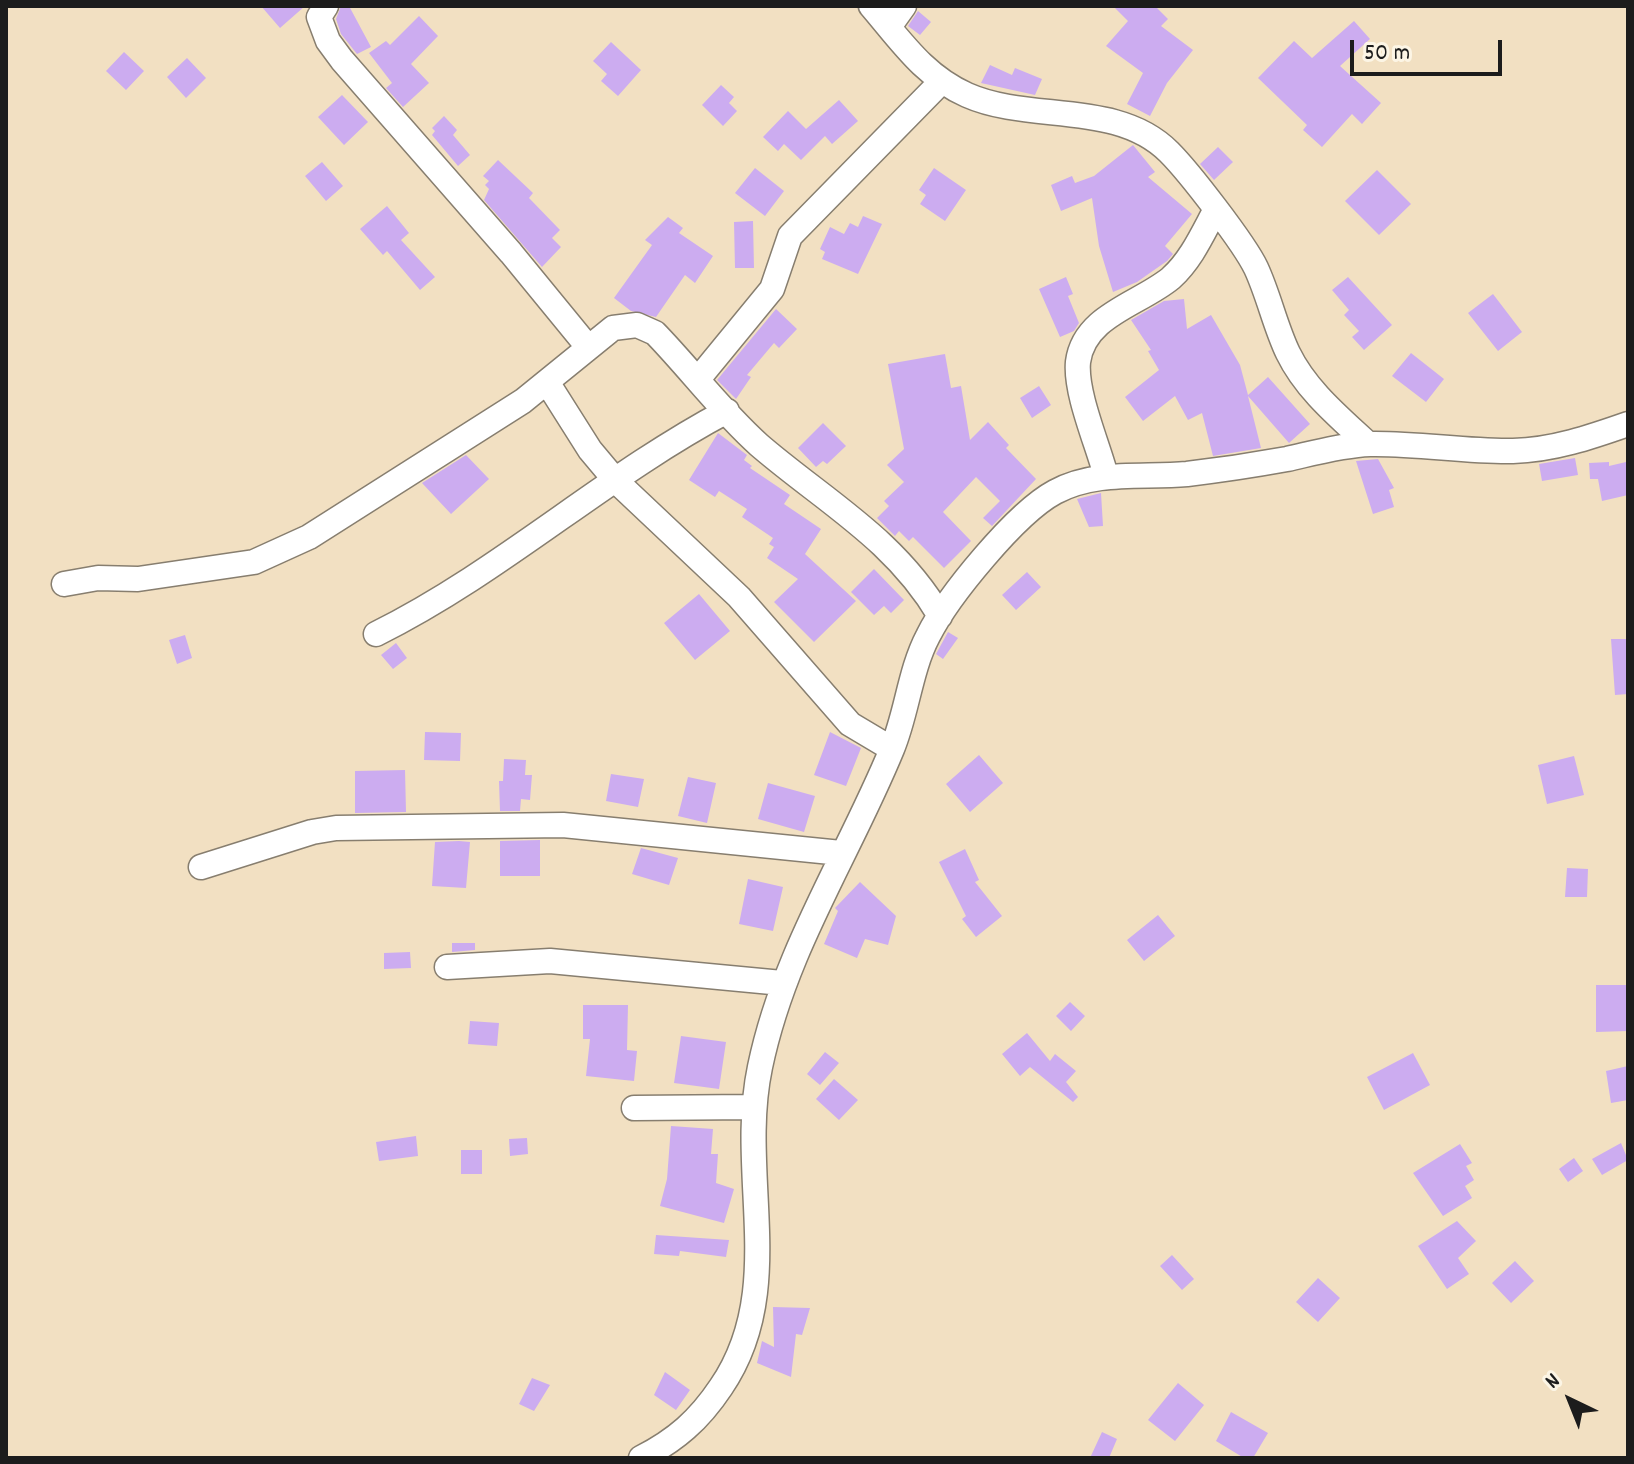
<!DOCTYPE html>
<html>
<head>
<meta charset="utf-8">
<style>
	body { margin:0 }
	#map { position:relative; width:1634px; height:1464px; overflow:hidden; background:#f2e0c2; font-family:Dekko,sans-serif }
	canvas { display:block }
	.frame { position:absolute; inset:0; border:8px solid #1c1c1c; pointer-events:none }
	.north { position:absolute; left:1530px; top:1360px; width:80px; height:80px; -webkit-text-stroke:6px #fcf5e5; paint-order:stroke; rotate:317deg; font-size:22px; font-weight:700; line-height:32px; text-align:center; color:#1c1c1c }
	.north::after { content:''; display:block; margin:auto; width:28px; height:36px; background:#1c1c1c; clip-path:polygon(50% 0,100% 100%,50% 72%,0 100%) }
	.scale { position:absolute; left:1350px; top:40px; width:152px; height:36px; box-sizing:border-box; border:4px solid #1c1c1c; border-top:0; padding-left:10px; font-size:24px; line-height:28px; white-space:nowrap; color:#1c1c1c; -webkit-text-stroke:6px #fcf5e5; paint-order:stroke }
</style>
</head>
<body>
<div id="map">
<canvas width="1634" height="1464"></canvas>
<div class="frame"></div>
<div class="north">N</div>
<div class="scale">50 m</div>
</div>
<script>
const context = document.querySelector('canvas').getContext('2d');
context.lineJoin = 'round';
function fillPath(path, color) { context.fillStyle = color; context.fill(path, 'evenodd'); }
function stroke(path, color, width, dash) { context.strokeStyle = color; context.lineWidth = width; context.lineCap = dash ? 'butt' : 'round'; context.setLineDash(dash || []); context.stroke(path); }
fillPath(new Path2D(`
	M 261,6 L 305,6 L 280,28 Z
	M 341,6 L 349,6 L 371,47 L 357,54 L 341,34 L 336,19 Z
	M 1113,6 L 1155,6 L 1168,19 L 1161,26 L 1193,50 L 1167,83 L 1150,116 L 1127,104 L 1143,73 L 1106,46 L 1128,21 Z
	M 918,11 L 931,22 L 920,35 L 908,26 Z
	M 419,16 L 438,36 L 411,64 L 429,83 L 403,107 L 386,88 L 392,83 L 369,53 L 386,41 L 390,45 Z
	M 1354,21 L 1370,39 L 1340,66 L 1381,103 L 1362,124 L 1352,114 L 1322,147 L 1303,130 L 1307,125 L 1258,78 L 1294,41 L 1312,58 Z
	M 611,42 L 641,70 L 618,96 L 601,81 L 607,74 L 593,61 Z
	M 124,52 L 144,71 L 126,90 L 106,71 Z
	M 187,58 L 206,78 L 186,98 L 167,77 Z
	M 990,65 L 1012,75 L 1015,68 L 1042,79 L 1035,95 L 981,83 Z
	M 721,85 L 734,97 L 729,103 L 737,111 L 723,126 L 702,105 Z
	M 342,95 L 368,122 L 344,145 L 318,117 Z
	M 839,100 L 858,121 L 832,144 L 825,136 L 801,160 L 784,144 L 778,151 L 763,137 L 788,111 L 806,129 Z
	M 444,116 L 457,130 L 453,135 L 470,155 L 458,166 L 432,135 L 435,131 L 432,128 Z
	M 1133,145 L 1155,172 L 1148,177 L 1192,214 L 1165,246 L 1173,254 L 1167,261 L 1137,282 L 1113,292 L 1099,246 L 1092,198 L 1061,211 L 1051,185 L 1072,176 L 1075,183 L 1094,176 Z
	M 1218,147 L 1233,162 L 1214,180 L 1200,164 Z
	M 498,160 L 533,193 L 529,198 L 560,230 L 552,238 L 561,247 L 542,267 L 484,200 L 489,189 L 485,185 L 489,181 L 483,176 Z
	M 322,162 L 343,186 L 326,201 L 305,176 Z
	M 755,168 L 784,191 L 765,216 L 735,193 Z
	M 934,168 L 966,190 L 945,221 L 920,204 L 926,195 L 919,190 Z
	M 1377,170 L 1411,204 L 1379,235 L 1345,201 Z
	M 387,206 L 409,233 L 401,240 L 435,277 L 420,290 L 387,251 L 383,255 L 360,229 Z
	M 863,216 L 882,224 L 858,274 L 822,259 L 825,252 L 820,249 L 830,227 L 844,234 L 850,223 L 858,227 Z
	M 668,217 L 683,228 L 679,233 L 713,256 L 695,283 L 685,275 L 656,317 L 631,311 L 614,298 L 652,245 L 645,240 Z
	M 753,221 L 754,268 L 735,268 L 734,222 Z
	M 1066,277 L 1073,294 L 1068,296 L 1079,323 L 1074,331 L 1060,337 L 1039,289 Z
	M 1348,277 L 1392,325 L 1364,350 L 1352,337 L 1359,331 L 1344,315 L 1349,310 L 1332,290 Z
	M 1493,294 L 1522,332 L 1498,351 L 1468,313 Z
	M 1184,299 L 1187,329 L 1211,315 L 1240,365 L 1248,395 L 1268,377 L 1310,424 L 1289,443 L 1248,396 L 1261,448 L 1213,456 L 1202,413 L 1188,420 L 1175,396 L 1143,421 L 1125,397 L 1159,370 L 1148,351 L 1151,350 L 1131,320 L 1164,301 Z
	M 776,309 L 797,329 L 779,348 L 774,343 L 747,375 L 751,377 L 736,399 L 717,380 Z
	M 1411,353 L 1444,379 L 1426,402 L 1392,376 Z
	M 945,354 L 951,388 L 961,386 L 970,440 L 988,422 L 1009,445 L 1006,448 L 1036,479 L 992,526 L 983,518 L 1000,501 L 976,477 L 943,512 L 971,541 L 944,568 L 913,537 L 909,541 L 899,531 L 895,536 L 877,518 L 889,506 L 884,501 L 904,482 L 887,465 L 904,449 L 888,364 Z
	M 1039,386 L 1051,405 L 1032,418 L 1020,398 Z
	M 823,423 L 846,446 L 827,464 L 823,461 L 816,467 L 798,448 Z
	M 718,433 L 747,455 L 744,460 L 752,466 L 750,468 L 790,495 L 784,504 L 821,529 L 805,554 L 856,601 L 814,642 L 774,602 L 798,579 L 767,558 L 774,547 L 769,544 L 773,538 L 742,517 L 747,509 L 719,491 L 715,497 L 689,480 Z
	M 466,455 L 489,479 L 451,514 L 422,483 Z
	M 1575,458 L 1578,475 L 1542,481 L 1539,464 Z
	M 1378,459 L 1394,488 L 1389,490 L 1394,507 L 1373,514 L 1356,461 Z
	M 1609,462 L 1609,466 L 1626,462 L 1628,495 L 1602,501 L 1598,479 L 1590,479 L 1589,463 Z
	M 1101,493 L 1103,526 L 1089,527 L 1077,499 Z
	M 874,569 L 904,600 L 891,613 L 884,606 L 874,615 L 851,592 Z
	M 1027,572 L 1041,587 L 1016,610 L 1002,595 Z
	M 699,594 L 730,631 L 695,660 L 664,623 Z
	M 948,632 L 958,638 L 943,659 L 936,654 Z
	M 185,635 L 192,658 L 177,664 L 169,640 Z
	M 1611,639 L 1628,639 L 1628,694 L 1615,695 Z
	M 396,643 L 407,658 L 393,669 L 381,655 Z
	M 425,732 L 461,733 L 460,761 L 424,760 Z
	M 830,732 L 861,748 L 846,786 L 814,775 Z
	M 979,755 L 1003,783 L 970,812 L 946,784 Z
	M 1574,756 L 1584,795 L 1547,804 L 1538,765 Z
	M 504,759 L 526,760 L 525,775 L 532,775 L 530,800 L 521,799 L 520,811 L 500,811 L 499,781 L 503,781 Z
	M 405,770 L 406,812 L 355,813 L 355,771 Z
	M 611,774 L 644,779 L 638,807 L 606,801 Z
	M 688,777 L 716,783 L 707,823 L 678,816 Z
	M 768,783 L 815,796 L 804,832 L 758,819 Z
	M 540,840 L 540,876 L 500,876 L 500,841 Z
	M 459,841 L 470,842 L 466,888 L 432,886 L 435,842 Z
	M 641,848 L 678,858 L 669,885 L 632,874 Z
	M 965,849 L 979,880 L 975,882 L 1002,916 L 976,937 L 962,919 L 966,916 L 939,862 Z
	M 1567,868 L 1588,869 L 1587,897 L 1565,897 Z
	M 748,879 L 783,887 L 773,931 L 739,924 Z
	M 860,882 L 896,916 L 888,945 L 865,939 L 857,958 L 824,944 L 838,911 L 835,908 Z
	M 1158,915 L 1175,936 L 1144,961 L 1127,940 Z
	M 452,943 L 475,943 L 475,950 L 452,952 Z
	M 410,952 L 411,968 L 384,969 L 384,953 Z
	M 1596,985 L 1628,985 L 1628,1031 L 1596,1032 Z
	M 1070,1002 L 1085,1016 L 1071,1031 L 1056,1016 Z
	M 583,1005 L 628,1005 L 627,1050 L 637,1051 L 634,1081 L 586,1076 L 590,1039 L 583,1039 Z
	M 470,1021 L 499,1023 L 497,1046 L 468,1044 Z
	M 1027,1033 L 1050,1061 L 1055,1054 L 1076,1071 L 1066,1082 L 1078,1097 L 1073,1102 L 1030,1067 L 1020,1076 L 1002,1054 Z
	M 681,1036 L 726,1042 L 719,1089 L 674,1083 Z
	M 825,1052 L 839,1063 L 820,1085 L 807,1074 Z
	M 1413,1053 L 1430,1085 L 1384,1110 L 1367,1077 Z
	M 1628,1066 L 1628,1100 L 1611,1103 L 1606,1071 Z
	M 834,1079 L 858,1100 L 839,1120 L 816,1099 Z
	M 671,1126 L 713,1129 L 711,1154 L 718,1154 L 716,1183 L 734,1189 L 724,1223 L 660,1206 L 667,1179 Z
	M 416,1136 L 418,1156 L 379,1161 L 376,1142 Z
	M 527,1138 L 528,1154 L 510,1156 L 509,1139 Z
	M 1621,1143 L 1628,1160 L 1602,1175 L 1592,1159 Z
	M 1460,1144 L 1472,1163 L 1466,1166 L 1474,1180 L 1465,1186 L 1472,1198 L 1443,1216 L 1413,1173 Z
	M 461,1150 L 482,1150 L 482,1174 L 461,1174 Z
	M 1574,1158 L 1583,1171 L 1568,1182 L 1559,1169 Z
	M 1457,1221 L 1476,1241 L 1458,1258 L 1469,1274 L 1447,1289 L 1418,1246 Z
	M 656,1235 L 729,1240 L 726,1257 L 680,1251 L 679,1256 L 654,1254 Z
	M 1172,1255 L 1194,1279 L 1182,1290 L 1160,1266 Z
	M 1515,1261 L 1534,1281 L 1511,1303 L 1492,1283 Z
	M 1318,1278 L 1340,1298 L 1318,1322 L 1296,1302 Z
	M 773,1307 L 810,1308 L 802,1335 L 796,1334 L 791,1377 L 757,1363 L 762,1341 L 774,1347 Z
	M 665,1372 L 690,1390 L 676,1410 L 654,1395 Z
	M 532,1378 L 550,1385 L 534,1411 L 519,1404 Z
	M 1178,1383 L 1204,1405 L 1175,1441 L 1148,1420 Z
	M 1231,1412 L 1268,1433 L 1253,1458 L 1244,1458 L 1216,1441 Z
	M 1102,1432 L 1117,1439 L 1109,1458 L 1090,1458 Z`), '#ccacf0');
const minor = new Path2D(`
	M 326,6 L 319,17 L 328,41 L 342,60 L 511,253 L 588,347
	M 871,6 C 901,41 924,76 967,95 C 1030,123 1117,100 1169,152 C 1189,172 1244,243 1256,268 C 1269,296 1275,326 1288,353 C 1306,390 1339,417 1368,444
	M 889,27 L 904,6
	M 699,378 L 772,289 L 790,236 L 941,82
	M 547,382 L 590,450 L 616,481 L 739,597 L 850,724 L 892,749
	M 1106,476 C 1098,445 1075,393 1078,362 C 1084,315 1140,304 1171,278 C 1191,260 1202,235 1215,211
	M 64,584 L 98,578 L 138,579 L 254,562 L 309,537 L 523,401 L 613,328 L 637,325 L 655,333 C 690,369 721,411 759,445 C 824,501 895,539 940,616
	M 376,634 C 501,572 604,476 727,411
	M 201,867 L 312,832 L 336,828 L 563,825 L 841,853
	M 447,967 L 550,961 L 782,983
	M 634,1108 L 752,1107
	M 641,1458 C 676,1440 699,1420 721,1387 C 788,1289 737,1176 760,1067 C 784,951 848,856 892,749 C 907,713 910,670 928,636 C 948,596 1016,513 1055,492 C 1096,470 1142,478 1187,474 C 1221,470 1254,465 1287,459 C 1314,453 1342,445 1370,444 C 1418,443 1466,452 1513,451 C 1553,450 1591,437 1628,424`);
stroke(minor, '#877e6f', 27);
stroke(minor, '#fff', 24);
</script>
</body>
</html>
